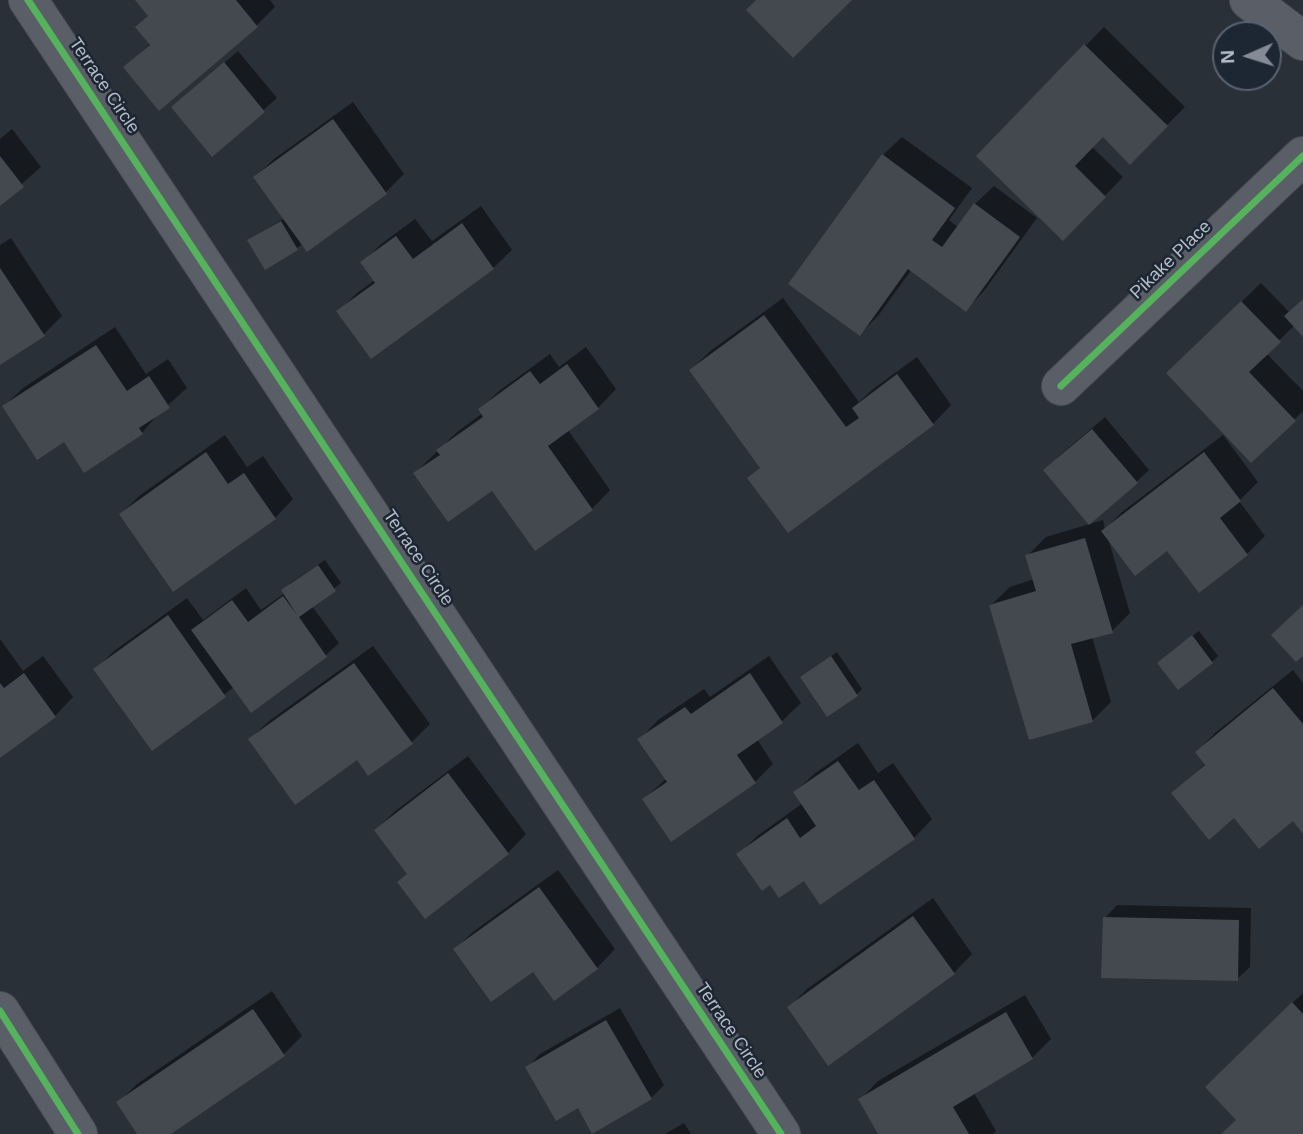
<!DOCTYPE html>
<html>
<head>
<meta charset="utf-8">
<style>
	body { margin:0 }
	#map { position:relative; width:1303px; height:1134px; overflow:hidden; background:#2a3038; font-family:Helvetica,sans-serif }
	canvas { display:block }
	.north { position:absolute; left:1212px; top:21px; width:70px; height:70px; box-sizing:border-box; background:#1d2633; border:2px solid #59626f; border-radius:50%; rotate:267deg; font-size:19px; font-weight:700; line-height:28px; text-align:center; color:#b4bcc9 }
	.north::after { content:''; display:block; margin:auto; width:24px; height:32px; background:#848b96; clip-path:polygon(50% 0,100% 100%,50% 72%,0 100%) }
</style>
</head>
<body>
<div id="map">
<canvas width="1303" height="1134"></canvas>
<div class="north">N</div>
</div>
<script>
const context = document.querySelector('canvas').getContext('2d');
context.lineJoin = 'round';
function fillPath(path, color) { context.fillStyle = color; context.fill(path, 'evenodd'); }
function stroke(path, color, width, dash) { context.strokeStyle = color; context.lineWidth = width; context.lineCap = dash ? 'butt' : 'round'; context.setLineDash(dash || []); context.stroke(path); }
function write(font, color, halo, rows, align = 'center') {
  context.font = font + ' Helvetica,sans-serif'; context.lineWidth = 5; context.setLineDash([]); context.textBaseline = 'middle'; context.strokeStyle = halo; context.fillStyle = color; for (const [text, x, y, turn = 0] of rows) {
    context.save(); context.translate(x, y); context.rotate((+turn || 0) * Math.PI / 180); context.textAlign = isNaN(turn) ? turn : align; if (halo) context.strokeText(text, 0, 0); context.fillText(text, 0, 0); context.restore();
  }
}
fillPath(new Path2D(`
	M 139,0 L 270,0 L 275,7 L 257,25 L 159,108 L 125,68 L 151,43 L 150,15 Z
	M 1104,27 L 1185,107 L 1130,162 L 1103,135 L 1092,147 L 1123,177 L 1063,239 L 978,156 Z
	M 238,51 L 277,98 L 212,155 L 173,107 Z
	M 353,102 L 404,174 L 385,193 L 266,267 L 250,241 L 256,235 L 285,218 L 255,177 L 274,159 Z
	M 12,129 L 41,167 L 0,203 L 0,139 Z
	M 902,137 L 972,188 L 949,220 L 959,228 L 975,204 L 994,186 L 1037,218 L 984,291 L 966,309 L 912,269 L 878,316 L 860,334 L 883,155 Z
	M 481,206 L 512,250 L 493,268 L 338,312 L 357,293 L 375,280 L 363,262 L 381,244 L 415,219 L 432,241 Z
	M 11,238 L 62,316 L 44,334 L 0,363 L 0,245 Z
	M 1261,283 L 1290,313 L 1303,300 L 1303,335 L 1295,325 L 1266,353 L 1303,391 L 1303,411 L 1251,461 L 1187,354 Z
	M 783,298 L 859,402 L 873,389 L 917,357 L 951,405 L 933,424 L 750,478 L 761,467 L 691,370 L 709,352 Z
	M 115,327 L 146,374 L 168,359 L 187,388 L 159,413 L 142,433 L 65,440 L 4,406 L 23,388 Z
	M 586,347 L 616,389 L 598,408 L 568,430 L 610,490 L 592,509 L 415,473 L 457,432 L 483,413 L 480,409 L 499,391 L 550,354 L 559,367 Z
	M 1105,417 L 1149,470 L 1136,482 L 1058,457 Z
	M 225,435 L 247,467 L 263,456 L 293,499 L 275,518 L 121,514 L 139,496 Z
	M 1223,435 L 1258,482 L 1239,501 L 1265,536 L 1247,554 L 1168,548 L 1108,538 L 1130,613 L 1112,631 L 1092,637 L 1111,702 L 1093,720 L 1030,738 L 991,605 L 1010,587 L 1034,579 L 1027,556 L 1046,537 L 1103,520 L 1105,529 L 1122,512 Z
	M 325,560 L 341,583 L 312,606 L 339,643 L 326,655 L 252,710 L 234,687 L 153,749 L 96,669 L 114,651 L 187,598 L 203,620 L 246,588 L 261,610 L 285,593 L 289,584 Z
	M 1199,631 L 1218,656 L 1212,662 L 1165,657 Z
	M 0,639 L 23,671 L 43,656 L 73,697 L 55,716 L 0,756 Z
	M 373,646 L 430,724 L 411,743 L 358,758 L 250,739 L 269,721 Z
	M 837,652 L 862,689 L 856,695 L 802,677 Z
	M 769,656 L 801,703 L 782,721 L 757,739 L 773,764 L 755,782 L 644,799 L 667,778 L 640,739 L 658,720 L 704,689 L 710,697 Z
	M 1293,670 L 1303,683 L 1303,831 L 1293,818 L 1235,816 L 1173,793 L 1206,763 L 1197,752 L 1215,733 Z
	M 858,743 L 878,773 L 893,763 L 932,819 L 914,838 L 804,878 L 771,883 L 739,854 L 757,836 L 803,803 L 795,792 L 814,774 Z
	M 468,756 L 526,834 L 508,853 L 408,873 L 376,830 L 394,812 Z
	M 558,870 L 615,949 L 597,968 L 533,969 L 455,949 L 474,931 Z
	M 933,898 L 972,954 L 954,973 L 789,1008 L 807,989 Z
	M 1117,905 L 1251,908 L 1250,967 L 1237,979 L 1105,918 Z
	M 272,991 L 302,1036 L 284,1054 L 167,1134 L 139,1134 L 118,1103 L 137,1084 Z
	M 1303,993 L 1303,1134 L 1224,1134 L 1238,1120 L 1274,1020 Z
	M 1025,995 L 1051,1039 L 1032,1058 L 974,1093 L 996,1131 L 993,1134 L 880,1134 L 860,1100 L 878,1081 Z
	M 620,1008 L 664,1085 L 651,1098 L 578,1105 L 528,1067 L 540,1054 Z
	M 684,1123 L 691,1134 L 665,1134 Z`), '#0007');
fillPath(new Path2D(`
	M 135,0 L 236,0 L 258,27 L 159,111 L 123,67 L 150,45 L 135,27 L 148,16 Z
	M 756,0 L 852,0 L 793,58 L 746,10 Z
	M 1084,44 L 1168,126 L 1130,165 L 1103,137 L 1075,166 L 1106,197 L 1063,241 L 976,156 Z
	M 224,62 L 265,112 L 212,157 L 171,107 Z
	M 333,119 L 387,194 L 307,252 L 253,177 Z
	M 882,154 L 955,208 L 932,240 L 942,247 L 974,203 L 1020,237 L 966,312 L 908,269 L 860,336 L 788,284 Z
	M 0,156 L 24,187 L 0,206 Z
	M 281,221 L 298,250 L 265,270 L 247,240 Z
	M 462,223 L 494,269 L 371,359 L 336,311 L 375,283 L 360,262 L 396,236 L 413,259 Z
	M 0,268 L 45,336 L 0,365 Z
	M 1303,299 L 1303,337 L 1284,316 Z
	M 1241,301 L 1281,342 L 1249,372 L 1296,421 L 1251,463 L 1166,373 Z
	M 764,315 L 846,427 L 859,418 L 852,408 L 897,374 L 934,425 L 788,533 L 747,478 L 760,468 L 689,370 Z
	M 96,345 L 127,391 L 149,376 L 170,408 L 139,428 L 143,434 L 84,473 L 64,442 L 37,460 L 2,406 Z
	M 567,364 L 599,409 L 548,446 L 593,510 L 535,551 L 492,491 L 448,522 L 413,473 L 440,455 L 436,450 L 483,417 L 478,409 L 530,371 L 540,384 Z
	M 1092,429 L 1138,483 L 1089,525 L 1043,470 Z
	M 206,452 L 228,484 L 244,473 L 276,519 L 173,592 L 119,514 Z
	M 1204,452 L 1241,501 L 1220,518 L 1248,555 L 1199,593 L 1167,551 L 1135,576 L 1101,531 Z
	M 1085,538 L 1113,633 L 1071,644 L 1093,722 L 1029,740 L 989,605 L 1036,591 L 1025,555 Z
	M 318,565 L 336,591 L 299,617 L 327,657 L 251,713 L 191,630 L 232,600 L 248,622 L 283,596 L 297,615 L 281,590 Z
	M 1303,605 L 1303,656 L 1296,662 L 1271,635 Z
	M 168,615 L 226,697 L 152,751 L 93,669 Z
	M 1192,635 L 1213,663 L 1178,690 L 1157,663 Z
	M 831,656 L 858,696 L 827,717 L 800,677 Z
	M 354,663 L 413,744 L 368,776 L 357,760 L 295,805 L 248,739 Z
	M 24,673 L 56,717 L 0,758 L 0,683 L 4,688 Z
	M 750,673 L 783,723 L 737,755 L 756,783 L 671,842 L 642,799 L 667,782 L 637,739 L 685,707 L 691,714 Z
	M 1273,688 L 1303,724 L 1303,834 L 1293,821 L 1259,849 L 1234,818 L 1209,840 L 1171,793 L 1205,765 L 1195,752 Z
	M 838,761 L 859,790 L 874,780 L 915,839 L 820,905 L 804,881 L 779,898 L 770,885 L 762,891 L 736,854 L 787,818 L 800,838 L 816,826 L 793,792 Z
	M 448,773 L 509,854 L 425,919 L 397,882 L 407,874 L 374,830 Z
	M 539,887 L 598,969 L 554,1001 L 533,972 L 491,1002 L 453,949 Z
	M 913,916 L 955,974 L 828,1066 L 787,1007 Z
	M 1103,917 L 1239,920 L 1238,981 L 1101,978 Z
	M 1292,1002 L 1303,1014 L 1303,1134 L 1221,1134 L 1236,1120 L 1205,1087 Z
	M 253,1009 L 285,1056 L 171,1134 L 137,1134 L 116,1102 Z
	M 1006,1012 L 1033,1059 L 953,1107 L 969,1134 L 878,1134 L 858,1099 Z
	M 606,1020 L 652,1099 L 592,1134 L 578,1108 L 556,1121 L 525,1067 Z`), '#444950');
const street = new Path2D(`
	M 28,0 L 781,1134
	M 1249,0 L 1303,41
	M 1061,386 L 1303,156
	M 0,1011 L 78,1134`);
stroke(street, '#484c53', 40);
stroke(street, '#5a5e66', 38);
stroke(new Path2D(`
	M 28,0 L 781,1134
	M 1061,386 L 1303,156
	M 0,1011 L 78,1134`), '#56b35d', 7);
write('18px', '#b4bcc9', '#1d2633', [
	["Terrace Circle",104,86,56],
	["Pikake Place",1171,260,-44],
	["Terrace Circle",418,558,56],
	["Terrace Circle",731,1031,56]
]);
</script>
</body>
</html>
